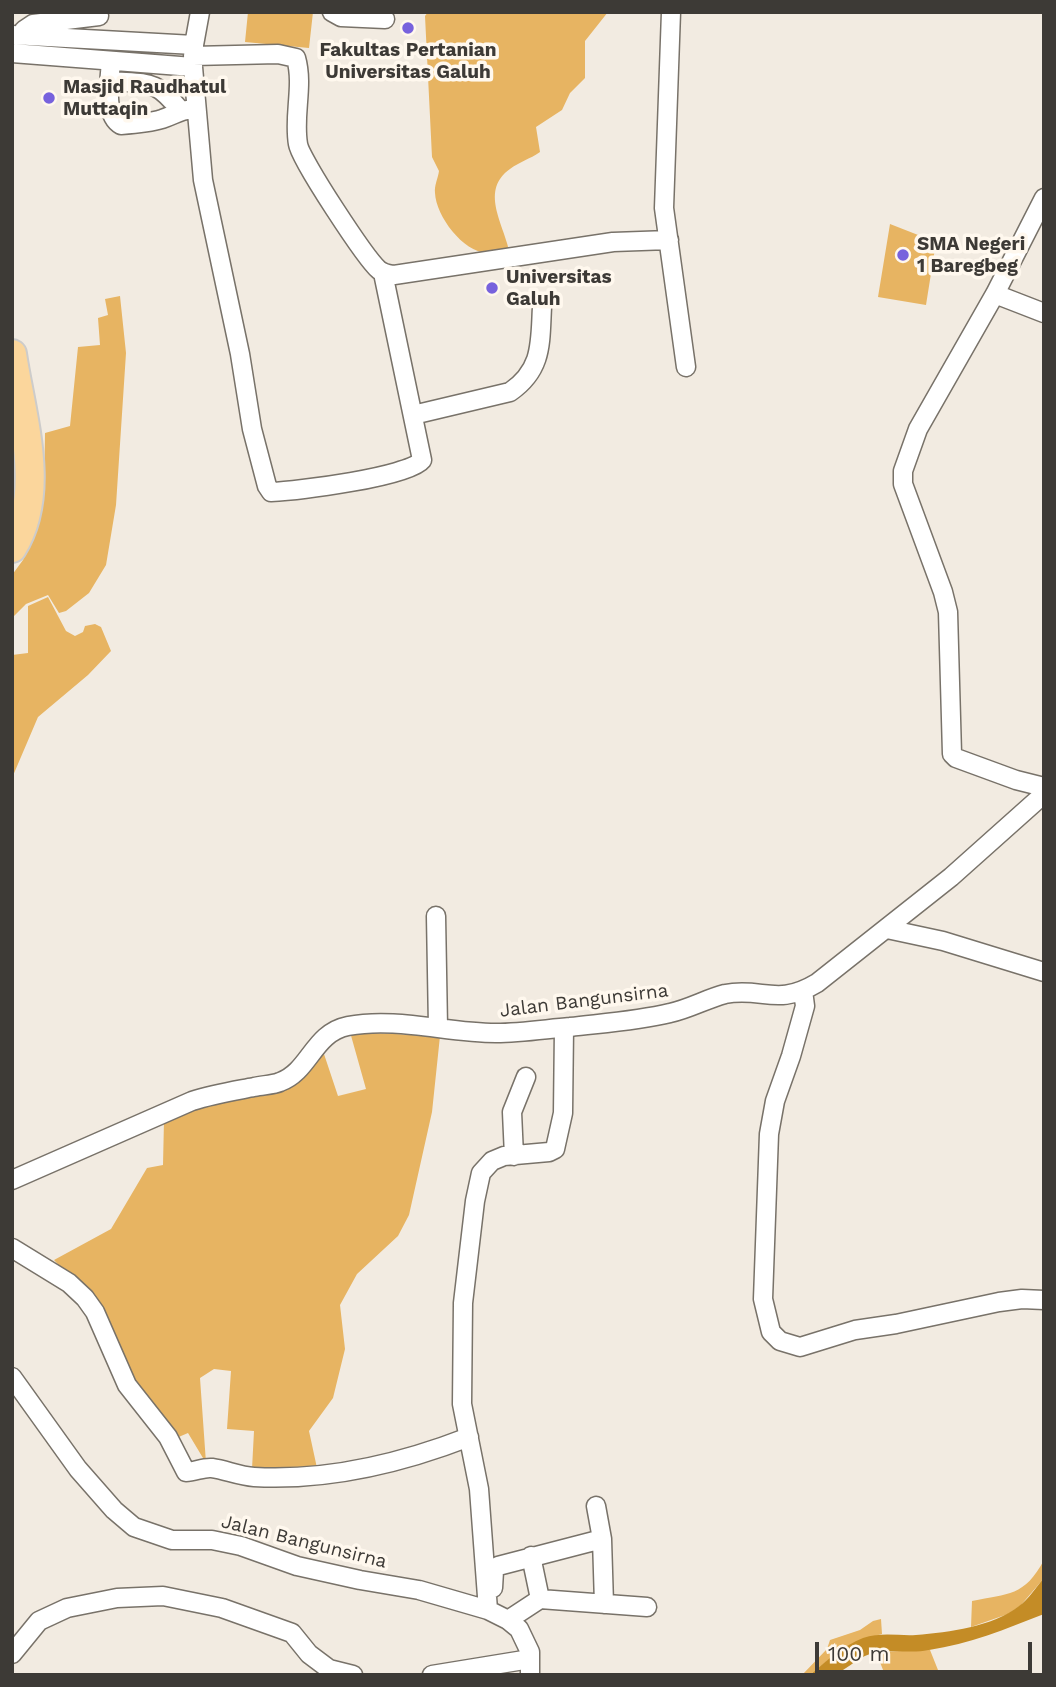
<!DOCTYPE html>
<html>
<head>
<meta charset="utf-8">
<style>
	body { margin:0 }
	#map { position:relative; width:1056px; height:1687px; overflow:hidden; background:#f2ebe1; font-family:"Work Sans",sans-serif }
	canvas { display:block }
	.frame { position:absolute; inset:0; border:14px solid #3d3a36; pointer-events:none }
	.scale { position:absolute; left:815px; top:1642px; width:217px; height:32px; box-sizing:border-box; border:4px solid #3d3a36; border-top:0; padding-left:9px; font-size:21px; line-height:24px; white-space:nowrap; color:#3d3a36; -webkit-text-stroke:5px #fff8ee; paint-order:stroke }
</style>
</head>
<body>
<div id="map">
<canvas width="1056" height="1687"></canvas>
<div class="frame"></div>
<div class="scale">100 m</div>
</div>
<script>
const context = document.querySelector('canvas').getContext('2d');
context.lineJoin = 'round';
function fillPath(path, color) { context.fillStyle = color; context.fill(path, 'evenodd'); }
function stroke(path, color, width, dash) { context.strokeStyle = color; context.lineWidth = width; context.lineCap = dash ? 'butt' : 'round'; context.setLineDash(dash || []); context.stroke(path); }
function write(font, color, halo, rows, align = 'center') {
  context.font = font + ' "Work Sans",sans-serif'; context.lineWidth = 7; context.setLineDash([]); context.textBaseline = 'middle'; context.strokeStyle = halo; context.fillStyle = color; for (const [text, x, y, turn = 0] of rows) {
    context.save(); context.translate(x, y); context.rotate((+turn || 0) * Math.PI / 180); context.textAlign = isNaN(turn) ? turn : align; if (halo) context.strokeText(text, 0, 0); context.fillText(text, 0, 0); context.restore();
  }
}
fillPath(new Path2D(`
	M 248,12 L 313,12 L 309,48 L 245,42 Z
	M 428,12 L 608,12 L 585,41 L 585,78 L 570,93 L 562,110 L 536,127 L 540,152 C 530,159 519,162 510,169 C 480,190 503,223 509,250 C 503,251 494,254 487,253 C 463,252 436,216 435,193 C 434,186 438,178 439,171 L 432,157 L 425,16 Z
	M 890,224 L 936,242 L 926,305 L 878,297 Z
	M 120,296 L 126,353 L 116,505 L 106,565 L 89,593 L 66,611 L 59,613 L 48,595 L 26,604 L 12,618 L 12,575 L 23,560 L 38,525 L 44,494 L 45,433 L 70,426 L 78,347 L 100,345 L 98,318 L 108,315 L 105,299 Z
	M 48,597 L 66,631 L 75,636 L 83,632 L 85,626 L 95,624 L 101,627 L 111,651 L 88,675 L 38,717 L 12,778 L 12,655 L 28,653 L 28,606 Z
	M 350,1032 L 440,1036 L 432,1112 L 409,1215 L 398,1236 L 357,1274 L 340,1305 L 345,1349 L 333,1398 L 309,1431 L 317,1468 L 252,1469 L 254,1431 L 227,1429 L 231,1371 L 214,1369 L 200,1378 L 206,1463 L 188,1433 L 174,1439 L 133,1383 L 103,1314 L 54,1260 L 111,1229 L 147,1168 L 163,1165 L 164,1120 L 228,1097 L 281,1090 L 322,1048 L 338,1096 L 366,1089 Z
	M 1044,1560 L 1044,1578 L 1021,1605 L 1008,1614 L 971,1627 L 972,1601 C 1009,1593 1024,1597 1044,1560 Z
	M 881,1619 L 882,1634 C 853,1641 832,1656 810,1675 L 802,1675 L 827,1649 L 830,1640 L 860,1630 L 873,1621 Z
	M 930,1650 L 940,1675 L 885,1675 L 876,1652 Z`), '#e7b462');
fillPath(new Path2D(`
	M 1044,1578 L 1044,1614 C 1006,1629 969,1644 929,1650 C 910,1654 889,1648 870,1654 C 856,1658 845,1672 832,1675 C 825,1676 817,1675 810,1675 C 826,1661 843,1646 863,1638 C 881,1632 898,1636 916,1635 C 950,1632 992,1627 1019,1606 C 1029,1599 1036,1587 1044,1578 Z`), '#c48c26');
const minor = new Path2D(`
	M 200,12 L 194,45 L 193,67 L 203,180 L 240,354 L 252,429 L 267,486 L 271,492 C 296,491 409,477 422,460 L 383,273
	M 332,12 L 341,17 L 385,19
	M 671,12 L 664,208 L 686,367
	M 24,30 L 33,24 L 99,16
	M 12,35 L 194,45
	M 12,53 L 193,67
	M 193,56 L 278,54 L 296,58 C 304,86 293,115 298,144 C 300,159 366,259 379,270 C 384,274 388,274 394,275 L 613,242 L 669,240
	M 111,61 C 110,79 103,115 121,125 C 135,124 149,123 162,119 C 177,114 179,110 196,109
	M 110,81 C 149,84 155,79 180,110
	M 1044,198 L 995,294 L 918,429 L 903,471 L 903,484 L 943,592 L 948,612 L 952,754 L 956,758 L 1016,780 L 1044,787
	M 995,294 L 1044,313
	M 413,415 L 510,392 C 543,369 540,343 542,307
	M 436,916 L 438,1027
	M 887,929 L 943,941 L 1044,972
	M 803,991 L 805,1006 L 791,1056 L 775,1101 L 769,1134 L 763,1299 L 771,1332 L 780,1341 L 800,1347 L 855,1330 L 896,1324 L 999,1302 L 1022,1299 L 1044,1300
	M 514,1156 L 512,1112 L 526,1077
	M 12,1180 L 192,1101 C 213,1094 233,1091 254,1087 C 263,1085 273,1085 280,1082 C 310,1071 313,1033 348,1026 C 397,1017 447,1033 496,1033 C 521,1033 546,1029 570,1027 C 604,1023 637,1021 670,1013 C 689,1009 706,999 725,994 C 763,987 777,1007 817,983 L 951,877 L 1044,794
	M 12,1248 L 69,1283 L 85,1298 L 95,1312 L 127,1385 L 168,1437 L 186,1472 C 195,1472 203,1467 212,1468 C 226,1470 239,1476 254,1477 C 326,1481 402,1463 469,1437
	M 12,1377 L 78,1469 L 114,1510 L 134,1527 L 172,1540 L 212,1540 L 241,1546 L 297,1566 L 360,1580 L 419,1590 L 488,1610 L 508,1620 L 519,1629 L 530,1652 L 530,1675
	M 596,1506 L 602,1539
	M 531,1556 L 540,1599
	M 493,1588 L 494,1571 L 498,1566 L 602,1539 L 604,1604
	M 488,1610 L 479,1489 L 462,1404 L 463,1303 L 475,1201 L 481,1173 L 492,1161 L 504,1156 L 549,1152 L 555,1149 L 563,1113 L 564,1028
	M 508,1620 L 540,1599 L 647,1607
	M 12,1654 L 39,1621 L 67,1608 L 117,1598 L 163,1596 L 222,1608 L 292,1633 L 309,1654 L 329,1669 L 353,1675
	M 432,1675 L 530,1659`);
const trunk = new Path2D(`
	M 12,354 C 21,415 47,492 12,548`);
stroke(minor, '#787269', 21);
stroke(trunk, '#cdcccb', 32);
stroke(minor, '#fff', 18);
stroke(trunk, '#fbd69c', 28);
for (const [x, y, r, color] of [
	[408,28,7,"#7762dd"],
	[49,98,7,"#7762dd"],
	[903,255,7,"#7762dd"],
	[492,288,7,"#7762dd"]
]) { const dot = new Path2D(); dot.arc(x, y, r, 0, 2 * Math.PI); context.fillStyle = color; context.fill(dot); stroke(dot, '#fff8ee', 2.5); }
write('bold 19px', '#3d3a36', '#fff8ee', [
	["Fakultas Pertanian",408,50,"center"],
	["Universitas Galuh",408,72,"center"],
	["Masjid Raudhatul",63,87],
	["Muttaqin",63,109],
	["SMA Negeri",917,244],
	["1 Baregbeg",917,266],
	["Universitas",506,277],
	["Galuh",506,299]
], 'left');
write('19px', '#3d3a36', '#fff8ee', [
	["Jalan Bangunsirna",584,1001,-7],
	["Jalan Bangunsirna",304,1542,14]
]);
</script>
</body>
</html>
